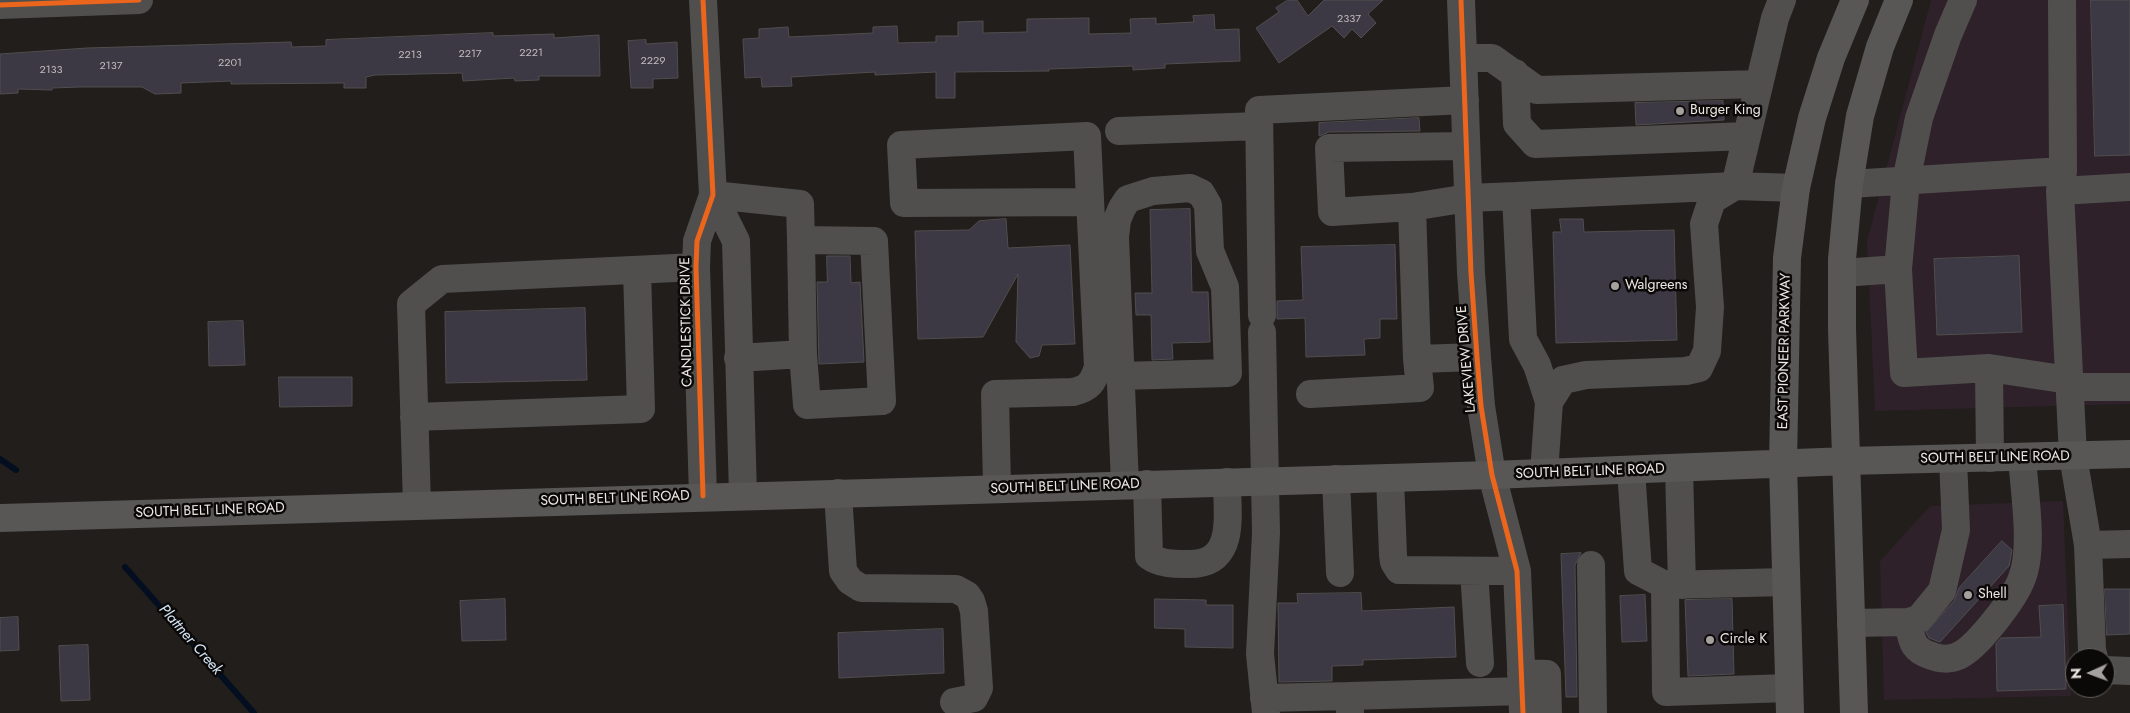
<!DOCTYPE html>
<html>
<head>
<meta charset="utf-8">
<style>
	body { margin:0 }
	#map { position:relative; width:2130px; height:713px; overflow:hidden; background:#211e1b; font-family:Jost,sans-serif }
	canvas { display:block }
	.north { position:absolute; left:2065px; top:648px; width:50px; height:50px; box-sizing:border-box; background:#0b0907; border:1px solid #65625f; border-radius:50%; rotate:268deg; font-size:14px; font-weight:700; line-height:20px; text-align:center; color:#ece8e4 }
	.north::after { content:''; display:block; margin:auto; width:18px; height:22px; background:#a5a19e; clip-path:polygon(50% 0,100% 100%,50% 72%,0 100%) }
</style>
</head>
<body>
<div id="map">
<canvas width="2130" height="713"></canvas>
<div class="north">N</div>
</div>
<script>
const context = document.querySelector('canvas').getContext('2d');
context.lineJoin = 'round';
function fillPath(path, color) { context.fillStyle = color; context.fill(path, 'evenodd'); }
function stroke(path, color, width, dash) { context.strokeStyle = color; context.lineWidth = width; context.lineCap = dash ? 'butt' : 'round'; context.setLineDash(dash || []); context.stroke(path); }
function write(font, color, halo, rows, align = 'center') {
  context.font = font + ' Jost,sans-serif'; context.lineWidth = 5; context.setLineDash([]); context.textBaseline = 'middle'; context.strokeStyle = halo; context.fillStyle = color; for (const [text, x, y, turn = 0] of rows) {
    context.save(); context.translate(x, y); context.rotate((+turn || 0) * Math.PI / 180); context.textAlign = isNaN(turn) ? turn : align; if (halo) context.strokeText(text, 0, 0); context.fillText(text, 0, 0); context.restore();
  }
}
fillPath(new Path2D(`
	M 1931,0 L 2130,0 L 2130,404 L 1875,411 L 1867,241 Z
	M 2063,501 L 2071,696 L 1884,700 L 1880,561 L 1930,506 Z`), '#2e2129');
stroke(new Path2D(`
	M 0,459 L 16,470
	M 125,567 L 254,713`), '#030f20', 6);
const building = new Path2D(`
	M 1288,0 L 1297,0 L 1308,16 L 1324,0 L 1383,0 L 1368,14 L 1376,23 L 1361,38 L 1352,29 L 1344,38 L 1332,26 L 1279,63 L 1256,28 L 1279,12 L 1276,8 Z
	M 2091,0 L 2130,0 L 2130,155 L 2095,156 Z
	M 1214,15 L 1215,30 L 1239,29 L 1240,61 L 1165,64 L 1165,68 L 1133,70 L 1133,66 L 1049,69 L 1049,71 L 955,72 L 955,98 L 936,98 L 936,72 L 875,75 L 875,72 L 791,77 L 792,86 L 762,87 L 761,77 L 745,78 L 743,39 L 759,38 L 759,29 L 788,27 L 789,37 L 873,33 L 873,27 L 897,26 L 898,43 L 936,42 L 936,36 L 958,36 L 958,22 L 983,21 L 983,33 L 1027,32 L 1027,19 L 1089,18 L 1089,34 L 1131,33 L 1130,19 L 1156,18 L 1156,24 L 1194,22 L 1193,16 Z
	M 493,33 L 493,36 L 554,34 L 554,38 L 599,35 L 600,76 L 539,76 L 539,80 L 515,81 L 514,78 L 463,81 L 462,73 L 375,75 L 366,77 L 366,88 L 344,88 L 344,83 L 231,84 L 231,81 L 181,83 L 181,93 L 155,94 L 142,87 L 80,87 L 52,88 L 52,90 L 18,89 L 18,93 L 0,94 L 0,54 L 87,48 L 291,42 L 292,47 L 326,46 L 326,40 Z
	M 646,40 L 646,44 L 677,42 L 678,78 L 653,79 L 653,88 L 631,88 L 628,41 Z
	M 1723,101 L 1724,120 L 1636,125 L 1635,103 Z
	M 1419,118 L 1420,131 L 1329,132 L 1319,136 L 1319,123 Z
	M 1190,209 L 1192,292 L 1208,292 L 1210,342 L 1172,343 L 1173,359 L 1152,360 L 1151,315 L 1136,315 L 1135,293 L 1152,293 L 1150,210 Z
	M 1006,219 L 1008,248 L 1070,245 L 1075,344 L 1042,345 L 1039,356 L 1030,358 L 1016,342 L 1018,274 L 983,337 L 918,339 L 915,231 L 969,230 L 979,221 Z
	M 1560,219 L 1583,219 L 1584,232 L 1674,230 L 1677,340 L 1556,343 L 1553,232 L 1561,232 Z
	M 1395,245 L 1397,319 L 1380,319 L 1380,338 L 1364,339 L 1365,355 L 1306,357 L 1305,318 L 1277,319 L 1277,301 L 1303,300 L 1301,247 Z
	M 827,256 L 850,256 L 851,283 L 860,282 L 864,362 L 819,364 L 817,282 L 827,282 Z
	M 2019,256 L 2022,332 L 1937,335 L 1934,259 Z
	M 585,308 L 587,380 L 446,383 L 445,312 Z
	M 243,321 L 245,365 L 209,366 L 208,322 Z
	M 279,377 L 352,377 L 352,406 L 280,407 Z
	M 2002,541 L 2012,550 L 2009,566 L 1940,642 L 1929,638 L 1926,632 L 1954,601 L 1959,588 Z
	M 1581,553 L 1575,565 L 1577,697 L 1566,697 L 1561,554 Z
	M 2105,589 L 2130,589 L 2130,634 L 2107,635 Z
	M 1361,593 L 1362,611 L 1454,607 L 1456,657 L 1363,660 L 1363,665 L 1332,666 L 1332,681 L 1279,682 L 1278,603 L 1298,603 L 1297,594 Z
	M 1645,595 L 1647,641 L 1622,642 L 1620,596 Z
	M 505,599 L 506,640 L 462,641 L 460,601 Z
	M 1155,599 L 1206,600 L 1206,605 L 1233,605 L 1233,648 L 1185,647 L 1185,629 L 1155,628 Z
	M 1732,599 L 1734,674 L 1688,676 L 1685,600 Z
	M 2063,605 L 2066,689 L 1997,691 L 1996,644 L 2001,638 L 2041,637 L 2039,606 Z
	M 18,617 L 19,650 L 0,651 L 0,618 Z
	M 943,629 L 944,673 L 839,678 L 838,633 Z
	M 88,645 L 90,700 L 61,701 L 59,646 Z`);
fillPath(building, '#3c3844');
stroke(building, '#504e4e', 1);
stroke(new Path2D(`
	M 703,0 L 713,195 L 697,241 L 696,267 L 703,496
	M 1461,0 L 1471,273 L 1477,357 L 1481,406 L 1492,475 L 1517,571 L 1523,713
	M 2062,0 L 2063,171
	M 0,5 L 139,0
	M 1463,58 L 1492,58 L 1537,90 L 1759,84
	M 1515,73 L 1517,124 L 1535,144 L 1747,136
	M 1119,131 L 1259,126
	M 1849,184 L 2063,171 L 2060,191 L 2073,456 L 2088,545 L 2130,544
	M 2060,191 L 2130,187
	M 713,195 L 800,204 L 801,240 L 874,241 L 882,401 L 807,405 L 803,354 L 738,358
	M 713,195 L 736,241 L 743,495
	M 1516,196 L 1735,186 L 1796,188
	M 1412,207 L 1468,198 L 1516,196 L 1523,339 L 1537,365 L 1549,402
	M 801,240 L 803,354
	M 1898,269 L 1906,181 L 1919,118 L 1948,35 L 1963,0
	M 1842,273 L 1898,269 L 1904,373 L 1989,368 L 1990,458
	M 1262,315 L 1259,110 L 1465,100
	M 1262,332 L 1266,533 L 1260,654 L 1266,713
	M 1417,359 L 1412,207 L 1332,212 L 1329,148 L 1466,146
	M 1989,368 L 2069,380
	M 1121,376 L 1228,373 L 1225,287 L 1210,251 L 1208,205 L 1201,193 L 1190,188 L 1153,191 L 1128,199 L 1122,208 L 1117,220 L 1115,237 L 1125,485
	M 2070,387 L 2130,387
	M 1310,394 L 1420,388 L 1417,359 L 1477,357
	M 414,417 L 641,409 L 637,270
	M 1679,468 L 1682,585
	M 1631,470 L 1638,571 L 1665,585
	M 1544,473 L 1549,402 L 1563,380 L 1586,375 L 1686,371 L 1699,368 L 1707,351 L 1710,307 L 1704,224 L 1712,200 L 1735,186 L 1775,18 L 1782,0
	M 1390,478 L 1393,555 L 1394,562 L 1399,570 L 1517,571
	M 1336,479 L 1340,573
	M 1147,484 L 1149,556 C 1160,564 1174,564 1186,564 C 1237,566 1227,517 1227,482
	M 997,488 L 995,394 L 1073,392 C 1090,388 1093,382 1098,367 L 1087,136 L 901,145 L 904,203 L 1090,202
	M 838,493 L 843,571 L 850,581 L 861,588 L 956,589 L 967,595 L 971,601 L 974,611 L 979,688 L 974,698 L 954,702
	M 417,505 L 411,304 L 442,279 L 696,267
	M 2088,545 L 2092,650 L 2094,658
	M 1591,565 L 1593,713
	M 1474,571 L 1480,663
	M 1786,582 L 1665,585 L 1666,692 L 1789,688
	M 1908,622 C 1912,641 1912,650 1932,656 C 1939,659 1950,660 1958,656 C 1977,648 2015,598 2022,578 C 2034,548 2024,490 2022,457
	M 1851,623 L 1908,622 L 1919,619 L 1942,591 L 1956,530 L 1953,459
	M 2105,670 L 2130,671
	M 1521,673 L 1547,674 L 1548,713
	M 1264,698 L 1350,696
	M 1350,713 L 1350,696 L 1522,691`), '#504f4e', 28);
stroke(new Path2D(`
	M 0,518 L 1492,475 L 1847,461 L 2130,454
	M 1790,713 L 1783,464 L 1787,258 L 1796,188 L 1812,118 L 1831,58 L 1855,0
	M 1854,713 L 1842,329 L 1842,259 L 1849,184 L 1860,116 L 1880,47 L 1899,0`), '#585756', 28);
stroke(new Path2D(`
	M 703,0 L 713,195 L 697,241 L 696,267 L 703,496
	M 1461,0 L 1471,273 L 1477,357 L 1481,406 L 1492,475 L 1517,571 L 1523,713
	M 0,5 L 139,0`), '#eb651d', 5);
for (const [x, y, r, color] of [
	[1680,111,5,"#a5a19e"],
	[1615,286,5,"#a5a19e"],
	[1968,595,5,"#a5a19e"],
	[1710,640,5,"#a5a19e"]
]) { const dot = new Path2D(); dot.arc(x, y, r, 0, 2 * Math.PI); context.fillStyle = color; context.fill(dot); stroke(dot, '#0b0907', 2); }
write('11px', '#c0bcbc', null, [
	["2337",1349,19],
	["2221",531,53],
	["2217",470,54],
	["2213",410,55],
	["2229",653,61],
	["2201",230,63],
	["2137",111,66],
	["2133",51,70]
]);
write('14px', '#ece8e4', '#0b0907', [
	["Burger King",1690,111],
	["Walgreens",1625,286],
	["Shell",1978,595],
	["Circle K",1720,640]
], 'left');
write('14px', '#ece8e4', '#0b0907', [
	["CANDLESTICK DRIVE",687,322,-91],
	["EAST PIONEER PARKWAY",1785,351,-89],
	["LAKEVIEW DRIVE",1467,359,-95],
	["SOUTH BELT LINE ROAD",1995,458,-1],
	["SOUTH BELT LINE ROAD",1590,472,-2],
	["SOUTH BELT LINE ROAD",1065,487,-2],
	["SOUTH BELT LINE ROAD",615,499,-2],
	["SOUTH BELT LINE ROAD",210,511,-2]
]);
write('italic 15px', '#d4e4f6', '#0b0907', [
	["Plattner Creek",190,640,49]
]);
</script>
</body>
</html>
